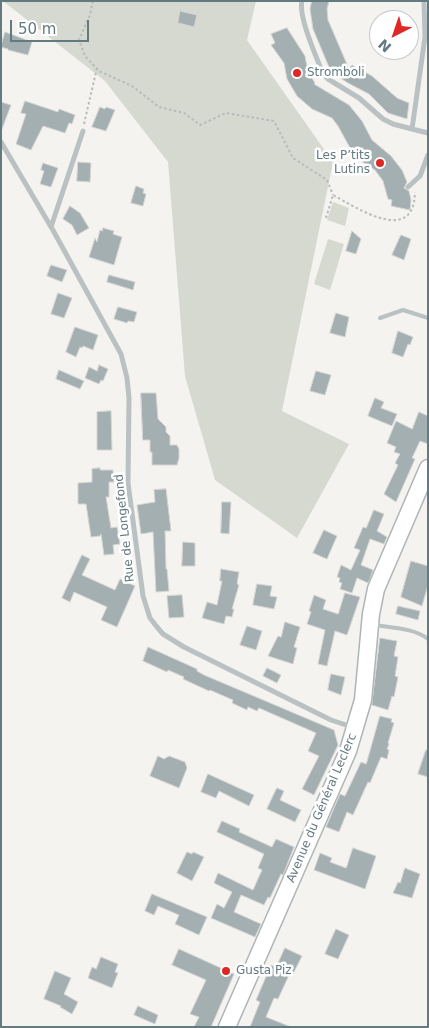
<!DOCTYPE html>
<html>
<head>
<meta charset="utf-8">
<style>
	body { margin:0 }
	#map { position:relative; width:429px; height:1028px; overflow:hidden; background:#f4f3f0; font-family:"DejaVu Sans",sans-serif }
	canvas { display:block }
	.frame { position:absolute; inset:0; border:2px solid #637a80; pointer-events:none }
	.north { position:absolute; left:369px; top:10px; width:50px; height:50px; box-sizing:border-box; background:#fff; border:1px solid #c1cacc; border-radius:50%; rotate:221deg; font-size:14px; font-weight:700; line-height:20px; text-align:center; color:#637a80 }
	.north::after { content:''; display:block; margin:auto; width:18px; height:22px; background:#df2825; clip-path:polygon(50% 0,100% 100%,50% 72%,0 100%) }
	.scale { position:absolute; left:10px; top:20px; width:79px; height:22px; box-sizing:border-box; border:2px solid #637a80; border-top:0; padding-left:6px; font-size:15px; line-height:18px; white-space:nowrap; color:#637a80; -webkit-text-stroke:4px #fff; paint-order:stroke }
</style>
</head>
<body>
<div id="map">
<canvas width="429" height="1028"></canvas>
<div class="frame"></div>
<div class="north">N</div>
<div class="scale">50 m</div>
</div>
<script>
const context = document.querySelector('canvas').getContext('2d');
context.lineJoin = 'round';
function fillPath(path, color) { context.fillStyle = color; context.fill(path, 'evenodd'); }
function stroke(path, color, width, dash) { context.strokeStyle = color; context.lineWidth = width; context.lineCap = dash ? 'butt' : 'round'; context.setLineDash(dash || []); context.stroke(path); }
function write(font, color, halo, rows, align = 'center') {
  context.font = font + ' "DejaVu Sans",sans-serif'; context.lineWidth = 5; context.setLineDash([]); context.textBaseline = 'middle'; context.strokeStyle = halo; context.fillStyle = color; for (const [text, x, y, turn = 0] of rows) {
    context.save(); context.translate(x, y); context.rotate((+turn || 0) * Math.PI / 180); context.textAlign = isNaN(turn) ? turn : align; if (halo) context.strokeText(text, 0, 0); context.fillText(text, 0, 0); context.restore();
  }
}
fillPath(new Path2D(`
	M 3,1 L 256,1 L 247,40 L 333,162 L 282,411 L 349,444 L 297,538 L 215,480 L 185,376 L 168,162 L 105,81 Z
	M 333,202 L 349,208 L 345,226 L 327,220 Z
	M 328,239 L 344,244 L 330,290 L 314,284 Z`), '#d5d9cf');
const building = new Path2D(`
	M 312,1 L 329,1 L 327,9 L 328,20 L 349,69 L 352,65 L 372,76 L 397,98 L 409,103 L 407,119 L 388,113 L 369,94 L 348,83 L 331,72 L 313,29 L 310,9 Z
	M 180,11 L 197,15 L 194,27 L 178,23 Z
	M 287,28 L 305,56 L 308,72 L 315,83 L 314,84 L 349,105 L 362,121 L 372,140 L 391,156 L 402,170 L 407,182 L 404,188 L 409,191 L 411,200 L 410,210 L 391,206 L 392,200 L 388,199 L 383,181 L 375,170 L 361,161 L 349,146 L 338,126 L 332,118 L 312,109 L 297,96 L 287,79 L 284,63 L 271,45 L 275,43 L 271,34 Z
	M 5,32 L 32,42 L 28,55 L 8,50 L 8,49 L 1,47 Z
	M 25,101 L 58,112 L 59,109 L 75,115 L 72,124 L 69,123 L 65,133 L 43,126 L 31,150 L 16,144 L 26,114 L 21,113 Z
	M 1,102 L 11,105 L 2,129 L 1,129 Z
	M 100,107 L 105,109 L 106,107 L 115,110 L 106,131 L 92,127 Z
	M 78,162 L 91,163 L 90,182 L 77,181 Z
	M 43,163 L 58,168 L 51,187 L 40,184 L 44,171 L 41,170 Z
	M 136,186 L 144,189 L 143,193 L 146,194 L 143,206 L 131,203 Z
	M 70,206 L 80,213 L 89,228 L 77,235 L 72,225 L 63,219 Z
	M 103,228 L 114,231 L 113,234 L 122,237 L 114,265 L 89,257 L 95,238 L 97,242 L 100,230 L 102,231 Z
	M 352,231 L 361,239 L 356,254 L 346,251 Z
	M 401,235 L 411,239 L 404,260 L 392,255 Z
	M 51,265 L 67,270 L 62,282 L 47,276 Z
	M 109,275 L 135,282 L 133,290 L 107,282 Z
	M 58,293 L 72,298 L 64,318 L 51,314 Z
	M 118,307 L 137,312 L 134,322 L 128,321 L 127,323 L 114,319 Z
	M 336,313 L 349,317 L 345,337 L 330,333 Z
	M 75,327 L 98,335 L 93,350 L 83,346 L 82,348 L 80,347 L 76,357 L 66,352 Z
	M 398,331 L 413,337 L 410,345 L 408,344 L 403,357 L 392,353 Z
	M 99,365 L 108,369 L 103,381 L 101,380 L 99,384 L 85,378 L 89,367 L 97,371 Z
	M 59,370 L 84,381 L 80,389 L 56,379 Z
	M 316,371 L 331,375 L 325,395 L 310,391 Z
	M 141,393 L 156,393 L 158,419 L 166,427 L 166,432 L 170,436 L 170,445 L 177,445 L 179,449 L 179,458 L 177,465 L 152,465 L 152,452 L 150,452 L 150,440 L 143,440 Z
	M 375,398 L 384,402 L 381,408 L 397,414 L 392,426 L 368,416 Z
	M 111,411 L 112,450 L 97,450 L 97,412 Z
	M 419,412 L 428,416 L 428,444 L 420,441 L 412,458 L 415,459 L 396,502 L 384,494 L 398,465 L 395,463 L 400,454 L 394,452 L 396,447 L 387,443 L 396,421 L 412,429 Z
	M 100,468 L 100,470 L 113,470 L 114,482 L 109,482 L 109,497 L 106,497 L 111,528 L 117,527 L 120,544 L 113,545 L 114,554 L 104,555 L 101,534 L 100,536 L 91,537 L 86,504 L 78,504 L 78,483 L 92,482 L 92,469 Z
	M 166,489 L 171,531 L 165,531 L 166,569 L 167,569 L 169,591 L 156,592 L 153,532 L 141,534 L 137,505 L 155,502 L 154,490 Z
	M 222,502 L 231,502 L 229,534 L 221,533 Z
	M 374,510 L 384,514 L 377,531 L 387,537 L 384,544 L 370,539 L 361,565 L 373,570 L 370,579 L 368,583 L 357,578 L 352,593 L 340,589 L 342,583 L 339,582 L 340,578 L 337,577 L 341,565 L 351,570 L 360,550 L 354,548 L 363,527 L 366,528 Z
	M 324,530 L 337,536 L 327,559 L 313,553 Z
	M 183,542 L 195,543 L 195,566 L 182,566 Z
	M 82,555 L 90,559 L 82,575 L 115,590 L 120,579 L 135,586 L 117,627 L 101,620 L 107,607 L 74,592 L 70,602 L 62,598 Z
	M 411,561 L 428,566 L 428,585 L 422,606 L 401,597 Z
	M 221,569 L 239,572 L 237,584 L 239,585 L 232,609 L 234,609 L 232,617 L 226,616 L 224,624 L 202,618 L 207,602 L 217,605 L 222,581 L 220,581 Z
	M 257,584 L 272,586 L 270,596 L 277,597 L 274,609 L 253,605 Z
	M 345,593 L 360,597 L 347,635 L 335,631 L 327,666 L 318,664 L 325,630 L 307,624 L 311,612 L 309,611 L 314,595 L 326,600 L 323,609 L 338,614 Z
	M 182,595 L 184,617 L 169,618 L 167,596 Z
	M 398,606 L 420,611 L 418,620 L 396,614 Z
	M 285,622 L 300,627 L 294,647 L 297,648 L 293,664 L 268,656 L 278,636 L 281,637 Z
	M 247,626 L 262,631 L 256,650 L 240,645 Z
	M 380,638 L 397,641 L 394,656 L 398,657 L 395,676 L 398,677 L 394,697 L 392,696 L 388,710 L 372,705 Z
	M 148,647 L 197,669 L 197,671 L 204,675 L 334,730 L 338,745 L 314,795 L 302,789 L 319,756 L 308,751 L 316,733 L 259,708 L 257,711 L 248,707 L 247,710 L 232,703 L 233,700 L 210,690 L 209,691 L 183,679 L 184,677 L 168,670 L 167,672 L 143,661 Z
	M 267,668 L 281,675 L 277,683 L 263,676 Z
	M 331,674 L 345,677 L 341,695 L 328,690 Z
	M 380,716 L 392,719 L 391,722 L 394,723 L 388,743 L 389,744 L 387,749 L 389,750 L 387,759 L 381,757 L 370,783 L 368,782 L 353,815 L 347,812 L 339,832 L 326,827 L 340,794 L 345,796 L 361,762 L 366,764 Z
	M 426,750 L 428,750 L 428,777 L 418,774 Z
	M 158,756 L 164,759 L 169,756 L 185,762 L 187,768 L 179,788 L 150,776 Z
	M 208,774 L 254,795 L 249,806 L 219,791 L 216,798 L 201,792 Z
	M 277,788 L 284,791 L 280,800 L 301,810 L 295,822 L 267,809 Z
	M 222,821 L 240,829 L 239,832 L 272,847 L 276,839 L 294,847 L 283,875 L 281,874 L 270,898 L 268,897 L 264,905 L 241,895 L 234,912 L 261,924 L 255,937 L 211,918 L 217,904 L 224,908 L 232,892 L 214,883 L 218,873 L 253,890 L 262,870 L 258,868 L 264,854 L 217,832 Z
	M 353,848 L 376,856 L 365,889 L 314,870 L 320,853 L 332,858 L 330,862 L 346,868 Z
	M 187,852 L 192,854 L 193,852 L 204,857 L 192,881 L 177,873 Z
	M 405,868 L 420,874 L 412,898 L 393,893 L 398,882 L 400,883 Z
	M 152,894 L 207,917 L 199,935 L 175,924 L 179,915 L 158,906 L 154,915 L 145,911 Z
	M 336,929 L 349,935 L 338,959 L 325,954 Z
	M 285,948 L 302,956 L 293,974 L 290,973 L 278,999 L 274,998 L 266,1017 L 291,1027 L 250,1027 L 260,1002 L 256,1000 L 271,965 L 276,967 Z
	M 179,949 L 234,974 L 211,1027 L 194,1027 L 199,1017 L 190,1014 L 206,980 L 172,965 Z
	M 101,957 L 118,964 L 115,972 L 118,973 L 112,988 L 88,978 L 92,967 L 96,969 Z
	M 55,971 L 71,978 L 64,994 L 78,1002 L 72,1014 L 60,1007 L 61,1006 L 44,999 Z
	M 138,1006 L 158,1015 L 155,1024 L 134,1015 Z`);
fillPath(building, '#a3afb1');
stroke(building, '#d5d5d3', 1);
const secondary = new Path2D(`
	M 227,1027 L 348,751 L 363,700 L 371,614 L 376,589 L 428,468`);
stroke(secondary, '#adb5b7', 19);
stroke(new Path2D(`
	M 93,1 L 90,15 L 79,40 L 85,56 L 99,71 L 132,86 L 159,107 L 184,113 L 200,125 L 226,113 L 274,121 L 293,158 L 327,180 L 333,195
	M 84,124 L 97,68
	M 326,218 L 333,195 C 357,208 414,246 415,192`), '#b7bbbc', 2, [2.5, 2.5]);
stroke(new Path2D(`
	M 380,318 L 403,310 L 428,318
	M 375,625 C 392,628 414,628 428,639`), '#bac1c2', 4);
stroke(new Path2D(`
	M 302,1 C 298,17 317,58 323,74 L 328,79 L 359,98 L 383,119 L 393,124 L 412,129
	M 424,1 L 425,37
	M 428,37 L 425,37 L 412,129 L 428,133
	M 1,142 L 54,232 L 121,354 L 127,378 L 129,398 L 128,483 L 143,596 L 150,618 L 157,627 L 163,634 L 184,647 L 331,720 L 352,727
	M 408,187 L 420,176 L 428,155
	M 51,227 L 83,131`), '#bac1c2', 5);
stroke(secondary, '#fff', 16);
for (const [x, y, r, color] of [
	[297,73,5,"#df2825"],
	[380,163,5,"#df2825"],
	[226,971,5,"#df2825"]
]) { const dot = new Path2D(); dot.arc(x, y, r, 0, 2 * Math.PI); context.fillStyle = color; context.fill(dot); stroke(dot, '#fff', 2); }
write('12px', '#637a80', '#fff', [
	["Stromboli",307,73],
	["Les P’tits",370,156,"right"],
	["Lutins",370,170,"right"],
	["Gusta Piz",236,971]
], 'left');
write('12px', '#637a80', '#fff', [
	["Rue de Longefond",125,528,-96],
	["Avenue du Général Leclerc",322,808,-67]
]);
</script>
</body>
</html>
